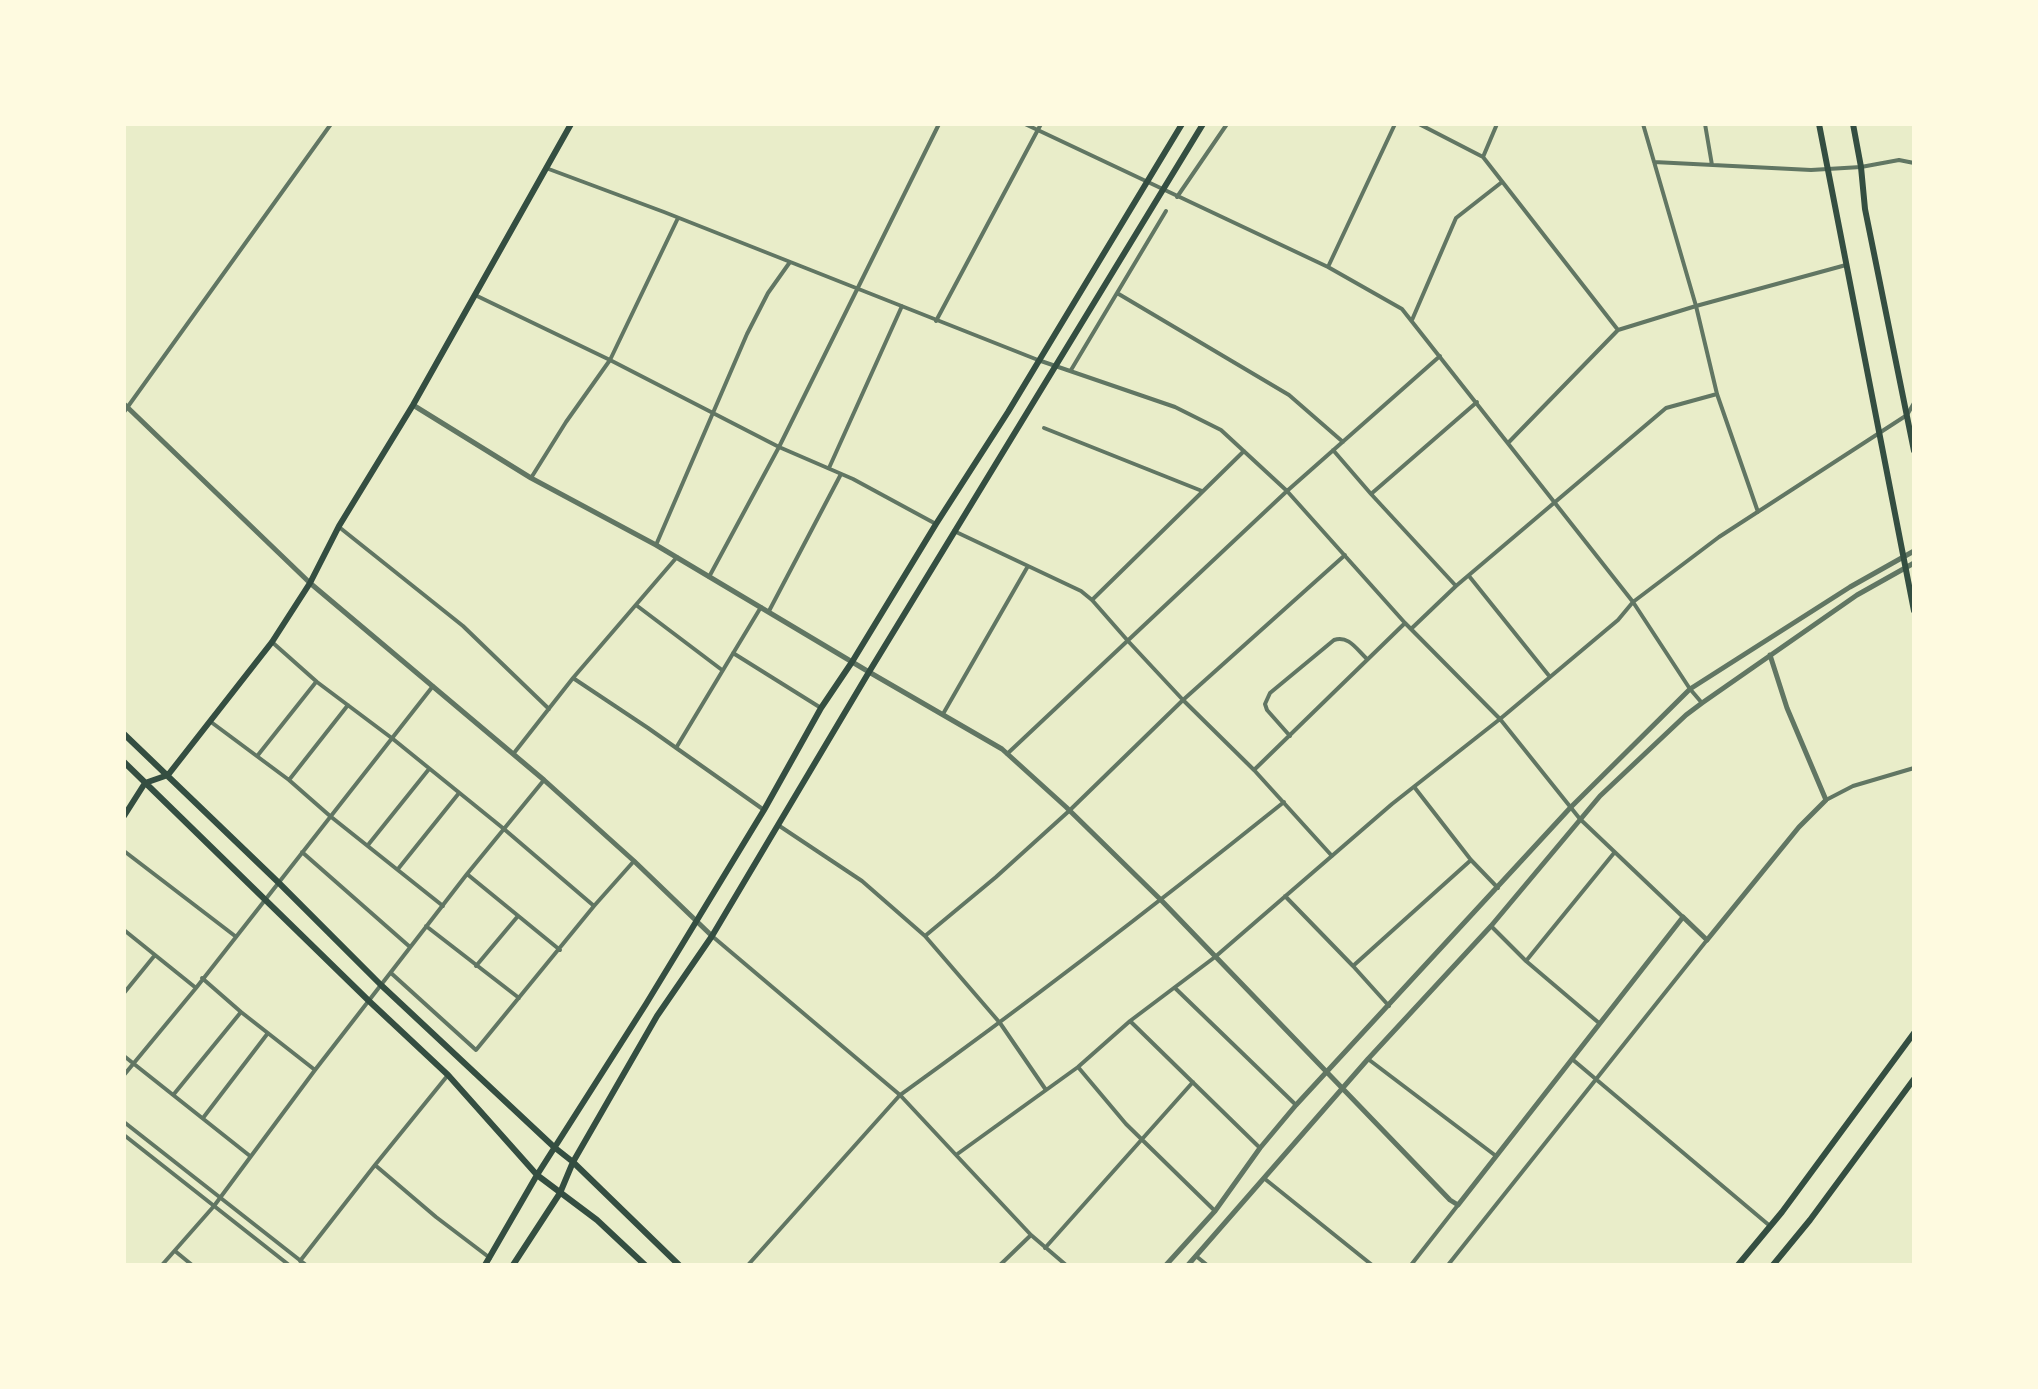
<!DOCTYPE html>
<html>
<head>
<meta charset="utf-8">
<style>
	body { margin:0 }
	#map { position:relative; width:2038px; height:1389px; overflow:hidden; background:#e9edc9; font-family:"DM Sans",sans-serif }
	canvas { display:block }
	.frame { position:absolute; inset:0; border:126px solid #fefae0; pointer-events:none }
</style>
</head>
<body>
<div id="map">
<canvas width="2038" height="1389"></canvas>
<div class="frame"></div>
</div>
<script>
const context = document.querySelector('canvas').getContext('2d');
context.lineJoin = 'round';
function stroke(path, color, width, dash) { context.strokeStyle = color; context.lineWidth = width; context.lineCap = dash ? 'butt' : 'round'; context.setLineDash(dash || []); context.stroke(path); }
stroke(new Path2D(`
	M 1025,124 L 1328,267 L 1402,309 L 1633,602 L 1690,689 L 1702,703
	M 1419,124 L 1483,157 L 1618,330
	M 1643,124 L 1696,306 L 1846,265
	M 1705,124 L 1712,165
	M 1483,157 L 1497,124
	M 1654,162 L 1811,170 L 1861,167 L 1899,160 L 1914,163
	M 546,168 L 664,212 L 1038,360 L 1175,407 L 1221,430 L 1287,491 L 1405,623 L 1500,719 L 1580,819 L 1683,917
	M 1177,197 L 1227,124
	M 1328,267 L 1395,124
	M 1117,293 L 1289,395 L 1343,442
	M 475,295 L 610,360 L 779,447 L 853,479 L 936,524
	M 1412,320 L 1456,218 L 1502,182
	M 936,321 L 1041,124
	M 1071,370 L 1166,211
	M 124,412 L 331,124
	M 1044,428 L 1202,491
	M 1509,442 L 1618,330 L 1696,306 L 1717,394 L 1758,512
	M 1333,450 L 1371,494 L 1456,586
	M 829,468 L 902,306
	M 531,478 L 566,422 L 610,360 L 678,218
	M 1371,494 L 1477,402
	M 339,527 L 463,626 L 549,709
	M 954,531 L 1081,591 L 1092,600 L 1128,641 L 1183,700 L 1254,770 L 1332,856
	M 656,545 L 747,334 L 768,293 L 790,262
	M 1469,576 L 1550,677
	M 709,577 L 779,447 L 939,124
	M 1092,600 L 1244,451
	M 636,605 L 722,670
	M 769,611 L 841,474
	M 1411,629 L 1456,586 L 1666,408 L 1717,394
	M 272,642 L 317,682 L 393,739 L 504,829 L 594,906
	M 733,653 L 821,708
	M 573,678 L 648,728 L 764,810
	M 943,714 L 1028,566
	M 211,722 L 289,780 L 330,816 L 443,906
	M 1290,736 L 1267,710 L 1265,704 L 1270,693 L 1334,640 C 1349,635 1357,650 1367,659
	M 676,748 L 761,607
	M 514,753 L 573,678 L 677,557
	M 1007,754 L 1287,491 L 1440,356
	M 258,755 L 316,682
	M 1254,770 L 1404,624
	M 289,780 L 348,705
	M 1415,788 L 1471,860 L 1498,888
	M 1826,800 L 1853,786 L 1914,768
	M 1284,802 C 1158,903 1031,1001 900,1095 L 956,1155 L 1078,1067 L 1130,1021 L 1215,957 L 1392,804 L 1500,719 L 1618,620 L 1633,602 L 1719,537 L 1907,415 L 1914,403
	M 778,825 L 862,881 L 925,936 L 1000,1023 L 1046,1090
	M 368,845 L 429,769
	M 124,851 L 235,936
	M 302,852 L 410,947
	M 398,869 L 459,793
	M 467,874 L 560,950
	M 1285,896 L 1353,966 L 1389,1006
	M 426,926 L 519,998
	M 1491,926 L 1526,961 L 1599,1023
	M 124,930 L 155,955 L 124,993
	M 712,936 L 900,1095 L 748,1265
	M 925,936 L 996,877 L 1069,811 L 1183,700 L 1345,555
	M 155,955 L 196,988
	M 1526,961 L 1614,853
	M 476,966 L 518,916
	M 1353,966 L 1471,860
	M 391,973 L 476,1050 L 594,906 L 634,861
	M 202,978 L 241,1012 L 315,1070
	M 1175,988 L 1296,1105
	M 1130,1021 L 1260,1148
	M 124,1056 L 250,1156
	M 1368,1059 L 1496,1156
	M 1572,1059 L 1770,1226
	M 1078,1067 L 1126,1124 L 1215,1211
	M 124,1075 L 196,988 L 433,686
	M 174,1094 L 241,1012
	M 203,1118 L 268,1033
	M 124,1122 L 306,1265
	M 124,1135 L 289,1265
	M 956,1155 L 1031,1235 L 1066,1265
	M 375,1165 L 448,1075
	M 1265,1179 L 1372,1265
	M 1045,1248 L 1193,1082
	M 175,1251 L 192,1265
	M 1196,1256 L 1207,1265
	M 300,1261 L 375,1165 L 436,1217 L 490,1258
	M 162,1265 L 214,1206 L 315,1070 L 467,874 L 544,780
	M 1000,1265 L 1031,1235
	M 1411,1265 L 1458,1205
	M 1448,1265 L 1707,940`), '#617663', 4);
stroke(new Path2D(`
	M 124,404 L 310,583 L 544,780 L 634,861 L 712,936
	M 413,405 L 531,478 L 656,545 L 869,672 L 1002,749 L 1066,807 L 1161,900 L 1450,1200 L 1458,1205 L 1683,917 L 1707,940 L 1799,827 L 1826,800 L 1787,708 L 1770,655
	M 1166,1265 L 1215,1211 L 1260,1148 L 1296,1105 L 1571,807 L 1690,689 L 1850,587 L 1914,551
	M 1188,1265 L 1368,1059 L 1491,926 L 1600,796 L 1686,715 L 1702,703 L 1857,595 L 1914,563`), '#617663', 5);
stroke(new Path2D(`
	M 1819,124 L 1914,611
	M 1853,124 L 1861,167 L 1865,209 L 1914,451
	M 124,734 L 279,883 L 381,985 L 554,1147 L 573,1162 L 679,1265
	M 124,762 L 369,1001 L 448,1075 L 537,1175 L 597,1220 L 645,1265
	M 124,816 L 145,783 L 168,775 L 272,642 L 310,583 L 339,526 L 413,405 L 571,124
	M 485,1265 L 537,1175 L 646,1004 L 764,810 L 821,708 L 852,662 L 936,524 L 1008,412 L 1182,124
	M 513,1265 L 560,1193 L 573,1162 L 657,1016 L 712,936 L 869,672 L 1203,124
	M 1738,1265 L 1782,1212 L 1914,1033
	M 1773,1265 L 1810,1220 L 1914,1079`), '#344e41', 6);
</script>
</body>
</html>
